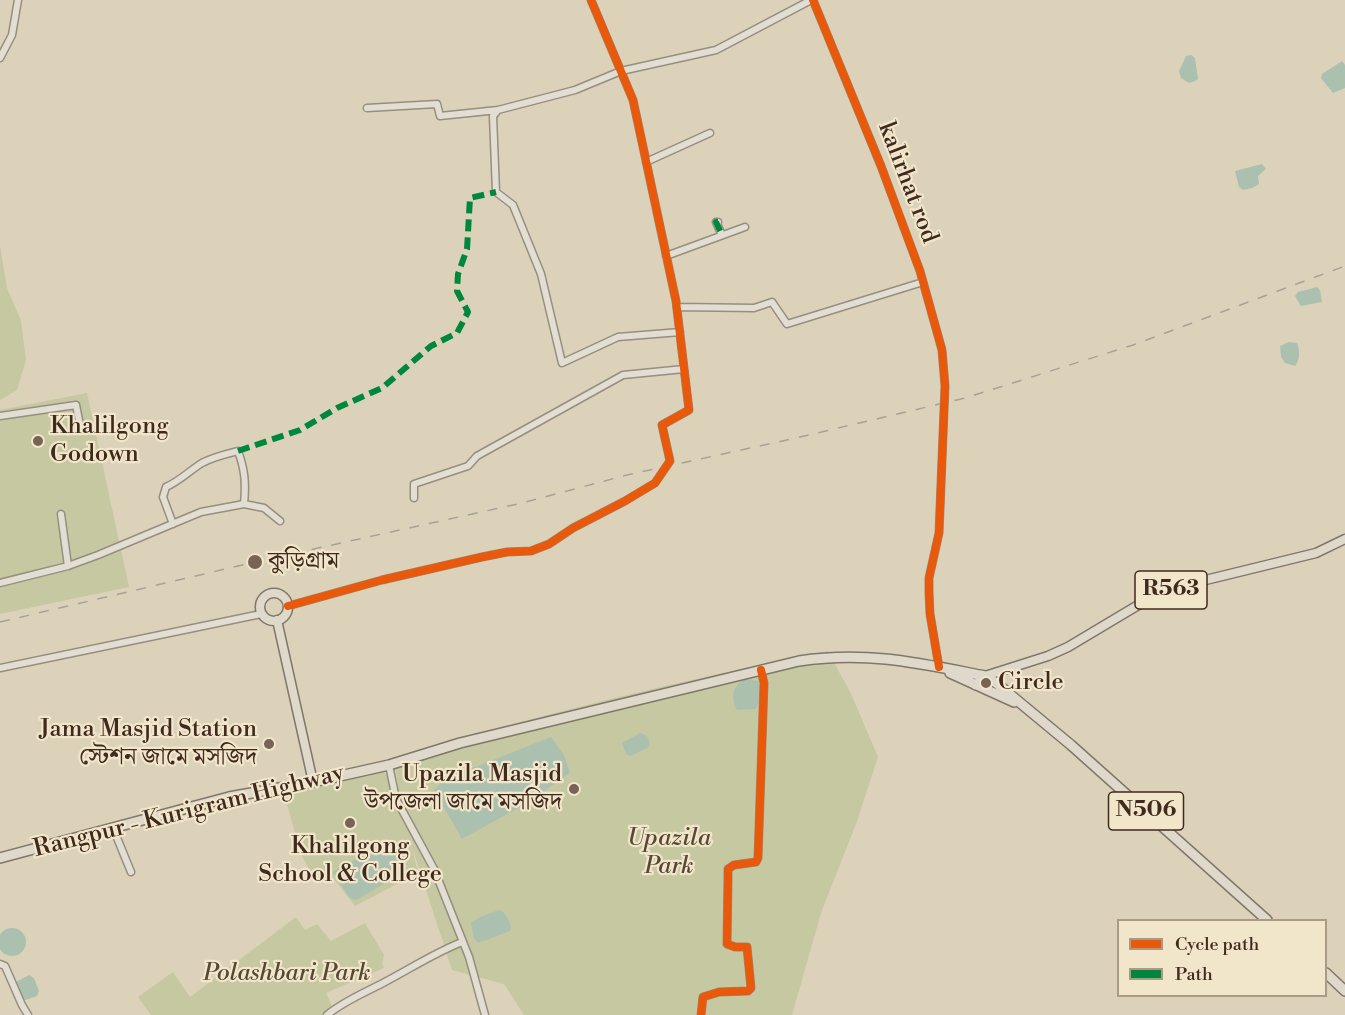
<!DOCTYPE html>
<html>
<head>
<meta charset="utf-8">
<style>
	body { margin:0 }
	#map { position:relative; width:1345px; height:1015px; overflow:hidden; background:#dcd2ba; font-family:"Libre Bodoni",serif }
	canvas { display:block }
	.legend { position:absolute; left:1117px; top:919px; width:210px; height:78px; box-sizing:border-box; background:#f1e6ca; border:2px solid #aa9a86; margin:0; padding:8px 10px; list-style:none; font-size:18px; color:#40291f }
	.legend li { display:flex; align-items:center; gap:12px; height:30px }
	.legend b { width:30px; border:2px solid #aa9a86 }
</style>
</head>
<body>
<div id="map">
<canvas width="1345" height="1015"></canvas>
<ul class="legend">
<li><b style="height:8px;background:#e8590c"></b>Cycle path</li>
<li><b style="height:8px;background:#00873e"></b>Path</li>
</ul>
</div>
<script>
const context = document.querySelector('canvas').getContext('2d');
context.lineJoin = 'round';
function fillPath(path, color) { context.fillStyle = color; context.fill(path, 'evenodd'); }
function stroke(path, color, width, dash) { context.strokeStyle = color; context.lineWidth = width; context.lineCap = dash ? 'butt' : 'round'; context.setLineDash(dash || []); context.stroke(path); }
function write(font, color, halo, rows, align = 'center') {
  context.font = font + ' "Libre Bodoni","Noto Serif Bengali",serif'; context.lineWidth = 4.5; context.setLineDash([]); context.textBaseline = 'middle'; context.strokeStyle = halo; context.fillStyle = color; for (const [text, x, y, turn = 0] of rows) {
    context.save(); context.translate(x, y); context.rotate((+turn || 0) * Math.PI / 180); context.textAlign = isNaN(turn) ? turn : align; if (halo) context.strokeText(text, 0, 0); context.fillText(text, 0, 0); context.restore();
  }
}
fillPath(new Path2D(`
	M 0,246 L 7,288 L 21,321 L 26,360 L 17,390 L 0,400 Z
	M 87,393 L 129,587 L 0,614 L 0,410 Z
	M 828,651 L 852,696 L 878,757 L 856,824 L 821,913 L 792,1015 L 524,1015 L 504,984 L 452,970 L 411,844 L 418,873 L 355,906 L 329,873 L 315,880 L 301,854 L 283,790 L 368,764 L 381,763 L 402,813 L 394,758 C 536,715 682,680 828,651 Z
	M 296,917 L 305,930 L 317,924 L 331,941 L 365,923 L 384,955 L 382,963 L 384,968 L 326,993 L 336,1015 L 151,1015 L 138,997 L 173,972 L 190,997 Z`), '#c5c8a1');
fillPath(new Path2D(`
	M 1191,55 L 1195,58 L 1198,79 L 1195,81 L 1189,83 L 1181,78 L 1179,71 L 1186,56 Z
	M 1342,61 L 1345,65 L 1345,88 L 1333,93 L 1321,78 L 1322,74 Z
	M 1262,164 L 1266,169 L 1258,176 L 1259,184 L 1252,188 L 1243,190 L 1239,187 L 1235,171 Z
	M 1317,287 L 1320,290 L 1322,302 L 1301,306 L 1295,296 L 1298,292 Z
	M 1289,342 L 1297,343 C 1300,350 1300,360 1295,366 L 1285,363 L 1281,357 L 1280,346 Z
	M 745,679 L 758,681 C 761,689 761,704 755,709 L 737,710 C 730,699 733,684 745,679 Z
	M 640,733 L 647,736 L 650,744 L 649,747 L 630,756 L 626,754 L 622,743 Z
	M 551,737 L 564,755 L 570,773 L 527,803 L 462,839 L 434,790 L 445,779 Z
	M 386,847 L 394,849 L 403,870 L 401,874 L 356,900 L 350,898 L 332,872 L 369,852 Z
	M 499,910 C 506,912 509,921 511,927 L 510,931 L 478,943 L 474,938 L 471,923 L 480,917 Z
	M-2 942a14 14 0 1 1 28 0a14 14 0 1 1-28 0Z
	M 29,975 L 34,978 L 39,991 L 37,996 L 26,1000 L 21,998 L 16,982 Z`), '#acc0b0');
const minor = new Path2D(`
	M 813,0 L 881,166 L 920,271 L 942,350 L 945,386 L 940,509 L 939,533 L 929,578 L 929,592 L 930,614 L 939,667
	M 0,58 L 12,35 L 18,0
	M 367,108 L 437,104 L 440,116 L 498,110
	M 646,162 L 710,133
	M 718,222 L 716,222 L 722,235
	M 666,256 L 745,227
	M 677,307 L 754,308 L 772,302 L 787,324 L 923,282
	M 680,332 L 618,337 L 562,363 L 541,274 L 513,205 L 496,192 L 493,116 L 498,110 L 575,90 L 621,71 L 716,50 L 811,0
	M 0,416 L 76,405 L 80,425
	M 414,498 L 414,484 L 468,466 L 477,456 L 623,375 L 684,369
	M 61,514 L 68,566 L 98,555 L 201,512 L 244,504 L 264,508 L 280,521
	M 173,524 L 163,497 L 166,487 C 180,481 189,471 202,463 C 213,457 226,454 238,451 C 245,470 246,484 244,504
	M 0,583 L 68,566
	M 288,606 L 382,580 L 482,557 L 507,552 L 531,551 L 549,544 L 573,528 L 625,501 L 655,483 L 670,461 L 662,425 L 689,410 L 676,301 L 633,100 L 591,0
	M 0,668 L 261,614
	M 389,765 L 396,799 L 434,869 L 469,957 L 485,1015
	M 113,828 L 131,872
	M 0,964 L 5,966 L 22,1005 L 28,1015
	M 327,1015 C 344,1001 364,993 383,983 C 410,969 434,953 462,942
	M 701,1015 L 703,997 L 719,992 L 748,991 L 751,988 L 747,947 L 735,947 L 727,944 L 728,878 L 728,869 L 734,865 L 756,862 L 758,858 L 764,683 L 761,670`);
const major = new Path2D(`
	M260 607a14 14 0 1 1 28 0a14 14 0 1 1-28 0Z
	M 277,620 L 313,782
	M 975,685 L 985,676 L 1048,656 L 1068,647 L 1140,604 L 1181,586 L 1316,553 L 1345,539`);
const highway = new Path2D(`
	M 950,673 L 1014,702
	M 0,858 L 229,797 L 313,782 L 389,765 L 460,743 L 799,661 C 868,651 918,663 985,676 L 995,682 L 1071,745 L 1267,920
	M 1326,973 L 1345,991`);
stroke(minor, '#968e7f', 9);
stroke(major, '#80776b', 11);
stroke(highway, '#80776b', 12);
stroke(minor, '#e3ded3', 6);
stroke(major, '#ded9cb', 8);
stroke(highway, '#ded9cb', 9);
stroke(new Path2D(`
	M 0,622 L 255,562 L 522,503 L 627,475 L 796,438 L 965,398 L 1133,345 L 1345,266`), '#a7a298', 1.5, [10, 10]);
stroke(new Path2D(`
	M 718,222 L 716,222 L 722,235
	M 238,451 L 300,430 L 337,408 L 382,388 L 431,346 L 457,333 L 468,312 L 457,291 L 458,274 L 467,249 L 470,198 L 496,192`), '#00873e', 6, [12, 6]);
stroke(new Path2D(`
	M 813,0 L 881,166 L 920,271 L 942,350 L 945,386 L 940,509 L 939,533 L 929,578 L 929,592 L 930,614 L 939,667
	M 288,606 L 382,580 L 482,557 L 507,552 L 531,551 L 549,544 L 573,528 L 625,501 L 655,483 L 670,461 L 662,425 L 689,410 L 676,301 L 633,100 L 591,0
	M 701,1015 L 703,997 L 719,992 L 748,991 L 751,988 L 747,947 L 735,947 L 727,944 L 728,878 L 728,869 L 734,865 L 756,862 L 758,858 L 764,683 L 761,670`), '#e8590c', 8);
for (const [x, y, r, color] of [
	[38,441,6,"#776455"],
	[255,562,8,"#776455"],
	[986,683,6,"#776455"],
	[269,744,6,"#776455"],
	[574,789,6,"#776455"],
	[350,823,6,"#776455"]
]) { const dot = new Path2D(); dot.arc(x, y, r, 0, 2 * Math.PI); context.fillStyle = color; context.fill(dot); stroke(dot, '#f1e6ca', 2); }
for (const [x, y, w] of [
	[1171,590,72],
	[1146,811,75]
]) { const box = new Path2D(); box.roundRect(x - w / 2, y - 19, w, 38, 4.5); context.fillStyle = '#f1e6ca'; context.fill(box); stroke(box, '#40291f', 1.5); }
write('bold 22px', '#40291f', null, [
	["R563",1171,590],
	["N506",1146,811]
]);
write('24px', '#40291f', '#f1e6ca', [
	["kalirhat rod",907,183,69],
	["Rangpur - Kurigram Highway",189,812,-14]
]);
write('24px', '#40291f', '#f1e6ca', [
	["Khalilgong",50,427],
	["Godown",50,455],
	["কুড়িগ্রাম",268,562],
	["Circle",998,683],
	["Jama Masjid Station",257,730,"right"],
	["স্টেশন জামে মসজিদ",257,758,"right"],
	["Upazila Masjid",562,775,"right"],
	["উপজেলা জামে মসজিদ",562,803,"right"],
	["Khalilgong",350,847,"center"],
	["School & College",350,875,"center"]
], 'left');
write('italic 24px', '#574735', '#f1e6ca', [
	["Upazila",669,839],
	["Park",669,867],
	["Polashbari Park",287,974]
]);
</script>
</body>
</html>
